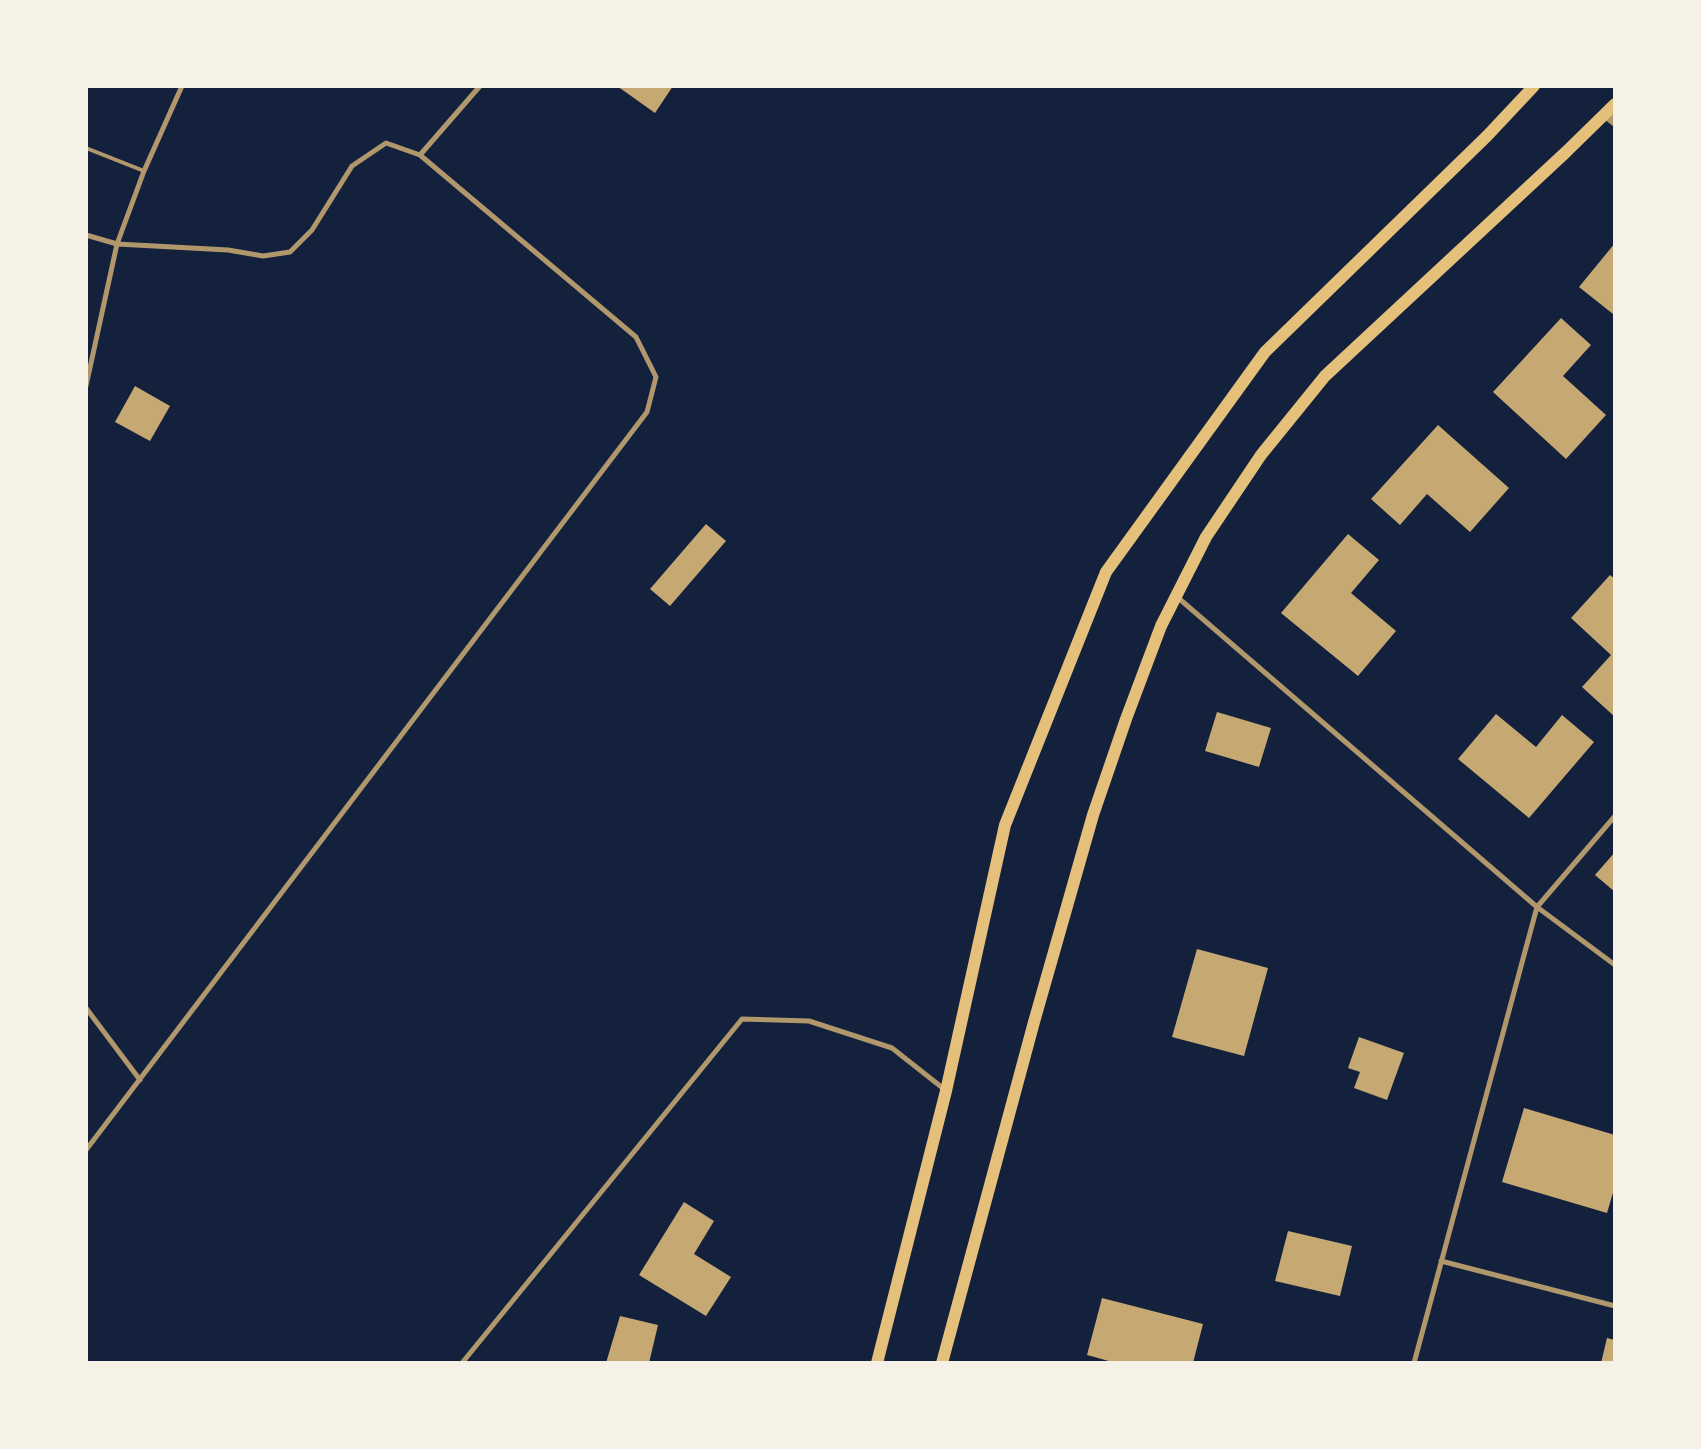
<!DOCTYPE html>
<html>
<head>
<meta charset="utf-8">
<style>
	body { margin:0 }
	#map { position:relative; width:1701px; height:1449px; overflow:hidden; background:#14213d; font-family:"IBM Plex Sans",sans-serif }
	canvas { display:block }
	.frame { position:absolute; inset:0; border:88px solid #f6f1e7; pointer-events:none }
</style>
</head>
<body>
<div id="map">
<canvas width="1701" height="1449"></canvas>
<div class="frame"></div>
</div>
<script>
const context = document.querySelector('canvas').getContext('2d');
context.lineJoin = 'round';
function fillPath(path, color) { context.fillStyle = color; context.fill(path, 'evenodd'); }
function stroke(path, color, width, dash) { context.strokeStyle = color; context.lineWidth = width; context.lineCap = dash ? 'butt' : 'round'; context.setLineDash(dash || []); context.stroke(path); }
fillPath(new Path2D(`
	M 617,86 L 673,86 L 655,113 Z
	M 1615,243 L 1615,312 L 1613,314 L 1579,287 Z
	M 1561,318 L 1591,345 L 1563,376 L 1606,415 L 1566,459 L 1493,392 Z
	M 135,386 L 170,406 L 150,441 L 115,422 Z
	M 1438,425 L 1509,488 L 1470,532 L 1427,494 L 1400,525 L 1371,499 Z
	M 706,524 L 726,541 L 670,606 L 650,589 Z
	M 1348,534 L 1379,560 L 1351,593 L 1396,631 L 1358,676 L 1281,613 Z
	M 1610,575 L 1615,579 L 1615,717 L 1582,687 L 1611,655 L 1571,618 Z
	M 1217,712 L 1271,728 L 1259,767 L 1205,751 Z
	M 1496,714 L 1536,747 L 1562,715 L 1594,742 L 1529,818 L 1458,759 Z
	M 1615,852 L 1615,892 L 1595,875 Z
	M 1197,949 L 1268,968 L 1244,1056 L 1172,1037 Z
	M 1359,1037 L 1404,1053 L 1387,1100 L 1354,1088 L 1360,1072 L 1348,1068 Z
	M 1524,1108 L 1615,1135 L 1615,1186 L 1607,1213 L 1502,1182 Z
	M 684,1202 L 714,1221 L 694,1254 L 731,1277 L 706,1316 L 639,1275 Z
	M 1288,1231 L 1352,1246 L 1340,1296 L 1275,1281 Z
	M 1102,1298 L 1203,1324 L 1193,1363 L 1116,1363 L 1087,1355 Z
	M 620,1316 L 658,1325 L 649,1363 L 606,1363 Z
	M 1607,1338 L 1615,1340 L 1615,1363 L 1601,1363 Z`), '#c6a872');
stroke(new Path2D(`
	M 86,148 L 144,171`), '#b1986c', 4);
stroke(new Path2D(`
	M 420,155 L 480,86
	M 86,235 L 117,244 L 228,250 L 263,256 L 290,252 L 312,230 L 352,166 L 386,143 L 420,155 L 636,337 L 656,377 L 647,412 L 86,1150
	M 86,386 L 117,244 L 144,171 L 182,86
	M 1176,596 L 1537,907 L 1615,965
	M 86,1008 L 140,1080
	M 1441,1261 L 1615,1306
	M 462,1363 L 742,1019 L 809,1021 L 892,1048 L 944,1089
	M 1414,1363 L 1537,907 L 1615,816`), '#b1986c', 5);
stroke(new Path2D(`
	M 1605,114 L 1615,122`), '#b1986c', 9);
stroke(new Path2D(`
	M 877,1363 L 946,1091 L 1005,825 L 1106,572 L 1265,352 L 1487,136 L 1534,86
	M 942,1363 L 1034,1022 L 1093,815 L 1126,719 L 1161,626 L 1206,537 L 1261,455 L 1325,376 L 1566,152 L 1615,104`), '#e5c07b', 12);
</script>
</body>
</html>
